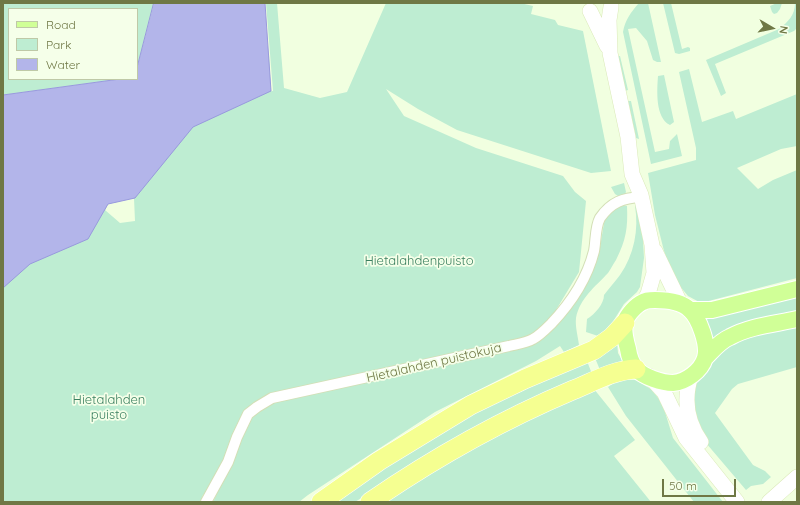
<!DOCTYPE html>
<html>
<head>
<meta charset="utf-8">
<style>
	body { margin:0 }
	#map { position:relative; width:800px; height:505px; overflow:hidden; background:#f1ffe0; font-family:Quicksand,sans-serif }
	canvas { display:block }
	.frame { position:absolute; inset:0; border:4px solid #6f7845; pointer-events:none }
	.legend { position:absolute; left:8px; top:8px; width:130px; height:72px; box-sizing:border-box; background:#f5ffe9; border:1px solid #bfc9a7; margin:0; padding:5px 7px; list-style:none; font-size:12px; color:#6f7845 }
	.legend li { display:flex; align-items:center; gap:8px; height:20px }
	.legend b { width:20px; border:1px solid #bfc9a7 }
	.north { position:absolute; left:752px; top:8px; width:40px; height:40px; -webkit-text-stroke:3px #f5ffe9; paint-order:stroke; rotate:99deg; font-size:11px; font-weight:700; line-height:16px; text-align:center; color:#6f7845 }
	.north::after { content:''; display:block; margin:auto; width:14px; height:18px; background:#6f7845; clip-path:polygon(50% 0,100% 100%,50% 72%,0 100%) }
	.scale { position:absolute; left:662px; top:479px; width:74px; height:18px; box-sizing:border-box; border:2px solid #6f7845; border-top:0; padding-left:5px; font-size:12px; line-height:14px; white-space:nowrap; color:#6f7845; -webkit-text-stroke:3px #f5ffe9; paint-order:stroke }
</style>
</head>
<body>
<div id="map">
<canvas width="800" height="505"></canvas>
<div class="frame"></div>
<ul class="legend">
<li><b style="height:5px;background:#d0ff97"></b>Road</li>
<li><b style="height:11px;background:#beedd2"></b>Park</li>
<li><b style="height:11px;background:#b3b5ea"></b>Water</li>
</ul>
<div class="north">N</div>
<div class="scale">50 m</div>
</div>
<script>
const context = document.querySelector('canvas').getContext('2d');
context.lineJoin = 'round';
function fillPath(path, color) { context.fillStyle = color; context.fill(path, 'evenodd'); }
function stroke(path, color, width, dash) { context.strokeStyle = color; context.lineWidth = width; context.lineCap = dash ? 'butt' : 'round'; context.setLineDash(dash || []); context.stroke(path); }
function write(font, color, halo, rows, align = 'center') {
  context.font = font + ' Quicksand,sans-serif'; context.lineWidth = 3.5; context.setLineDash([]); context.textBaseline = 'middle'; context.strokeStyle = halo; context.fillStyle = color; for (const [text, x, y, turn = 0] of rows) {
    context.save(); context.translate(x, y); context.rotate((+turn || 0) * Math.PI / 180); context.textAlign = isNaN(turn) ? turn : align; if (halo) context.strokeText(text, 0, 0); context.fillText(text, 0, 0); context.restore();
  }
}
fillPath(new Path2D(`
	M 3,3 L 154,3 L 137,68 L 137,9 L 9,9 L 9,79 L 120,79 L 3,95 Z
	M 266,3 L 277,3 L 284,88 L 320,98 L 347,92 L 386,3 L 520,3 L 533,6 L 531,14 L 555,20 L 558,25 L 583,31 L 611,171 L 591,173 L 457,130 L 418,109 L 386,89 L 404,116 L 476,148 L 563,176 L 575,192 L 586,201 L 579,272 L 556,310 L 558,324 L 599,253 L 605,217 L 610,212 L 622,205 L 627,206 C 628,228 626,240 616,260 C 613,264 611,269 608,273 C 595,287 580,298 576,318 C 575,326 578,337 579,345 L 564,352 L 560,346 L 536,361 L 435,412 L 308,495 L 299,502 L 213,502 L 219,489 L 203,495 L 200,502 L 3,502 L 3,259 L 269,55 L 271,91 L 273,91 ZM 134,198 L 135,221 L 120,223 L 105,210 L 108,204 Z
	M 639,3 L 648,3 L 661,62 L 657,62 L 653,60 L 647,41 L 636,28 L 628,29 L 655,152 L 669,149 L 670,141 L 677,134 L 682,156 L 651,164 L 623,32 C 625,20 631,12 639,3 Z
	M 663,3 L 671,3 L 682,49 L 688,47 L 690,48 L 690,51 L 679,54 L 675,53 Z
	M 777,3 L 782,3 L 780,9 L 777,13 L 774,14 L 772,12 L 770,6 Z
	M 795,3 L 797,3 L 797,28 L 794,31 L 715,64 L 726,93 L 721,96 L 706,60 L 779,29 C 788,22 795,15 795,3 Z
	M 618,56 L 620,56 L 628,90 L 625,91 Z
	M 689,69 L 702,122 L 733,111 L 736,119 L 797,94 L 797,146 L 781,149 L 737,168 L 758,189 L 773,180 L 797,170 L 797,278 L 701,303 L 688,296 L 674,279 L 664,251 L 655,215 L 648,173 L 696,160 L 696,148 L 679,72 Z
	M 664,75 L 674,122 L 670,125 C 655,118 657,90 658,76 Z
	M 628,101 L 631,101 L 639,139 L 636,138 Z
	M 624,183 L 626,192 L 625,194 L 618,196 L 615,194 L 611,187 Z
	M 637,202 L 642,222 L 644,258 L 640,287 L 637,292 L 624,304 L 607,331 L 598,336 L 586,332 L 587,319 C 595,314 604,304 604,295 C 609,288 615,282 620,275 C 634,255 639,229 635,206 Z
	M 797,297 L 797,313 L 710,343 L 705,320 L 746,308 Z
	M 797,322 L 797,367 L 738,384 L 732,389 L 715,413 L 753,465 L 765,471 L 771,477 L 763,484 L 751,486 L 746,490 L 706,443 L 694,424 L 694,385 L 705,374 L 716,358 L 725,348 L 741,336 Z
	M 617,342 L 618,353 L 623,362 L 600,370 L 595,358 Z
	M 587,361 L 592,374 L 424,458 L 355,502 L 333,502 L 410,449 L 485,408 Z
	M 627,379 L 635,380 L 651,389 L 659,399 L 665,412 L 673,438 L 723,502 L 694,502 L 626,416 L 608,387 L 617,381 Z
	M 594,389 L 635,440 L 614,456 L 651,502 L 381,502 L 470,447 Z`), '#beedd2');
const water = new Path2D(`
	M 154,3 L 265,3 L 271,91 L 193,127 L 135,198 L 108,204 L 88,239 L 30,264 L 3,288 L 3,95 L 120,79 L 137,79 L 137,68 Z`);
fillPath(water, '#b3b5ea');
stroke(water, '#9899dd', 1);
const street = new Path2D(`
	M 206,502 L 228,462 L 237,437 L 248,414 L 257,407 L 272,398 L 509,346 C 517,344 526,343 533,339 C 539,336 546,329 551,324 C 571,303 587,279 594,251 C 596,241 595,227 600,218 C 611,202 623,198 641,197`);
const secondary = new Path2D(`
	M 611,7 L 609,20 L 610,53 L 628,137 L 632,174 L 641,195 L 652,245 L 654,273 L 648,294 L 644,301
	M 590,11 L 607,46
	M 655,251 L 681,305
	M 649,376 L 664,392 L 686,438 L 737,502
	M 691,376 C 683,400 687,422 701,442
	M 769,502 L 797,477`);
const primary = new Path2D(`
	M 655,300 C 666,300 681,301 690,310 C 699,318 709,345 705,358 C 701,371 686,382 673,383 C 662,383 644,377 636,369 C 632,364 629,356 628,349 C 626,342 623,330 625,322 C 627,315 636,305 643,302 C 646,300 651,300 655,300 Z
	M 690,310 L 712,310 L 797,289
	M 706,357 C 713,350 720,341 730,337 C 750,326 775,324 797,319`);
const highway = new Path2D(`
	M 321,502 L 379,461 L 471,405 L 525,379 L 594,350 L 612,337 L 625,323
	M 370,502 C 434,458 502,420 573,390 C 593,382 614,370 636,369`);
stroke(street, '#d3dfb6', 12);
stroke(secondary, '#dbe9b9', 16);
stroke(primary, '#fff', 18);
stroke(highway, '#fff', 20);
stroke(street, '#fff', 10);
stroke(secondary, '#fff', 15);
stroke(primary, '#d0ff97', 16);
stroke(highway, '#f5ff91', 19);
write('13px', '#3b8060', '#f5ffe9', [
	["Hietalahdenpuisto",419,261],
	["Hietalahden",109,400],
	["puisto",109,415]
]);
write('13px', '#6f7845', '#f5ffe9', [
	["Hietalahden puistokuja",434,363,-13]
]);
</script>
</body>
</html>
